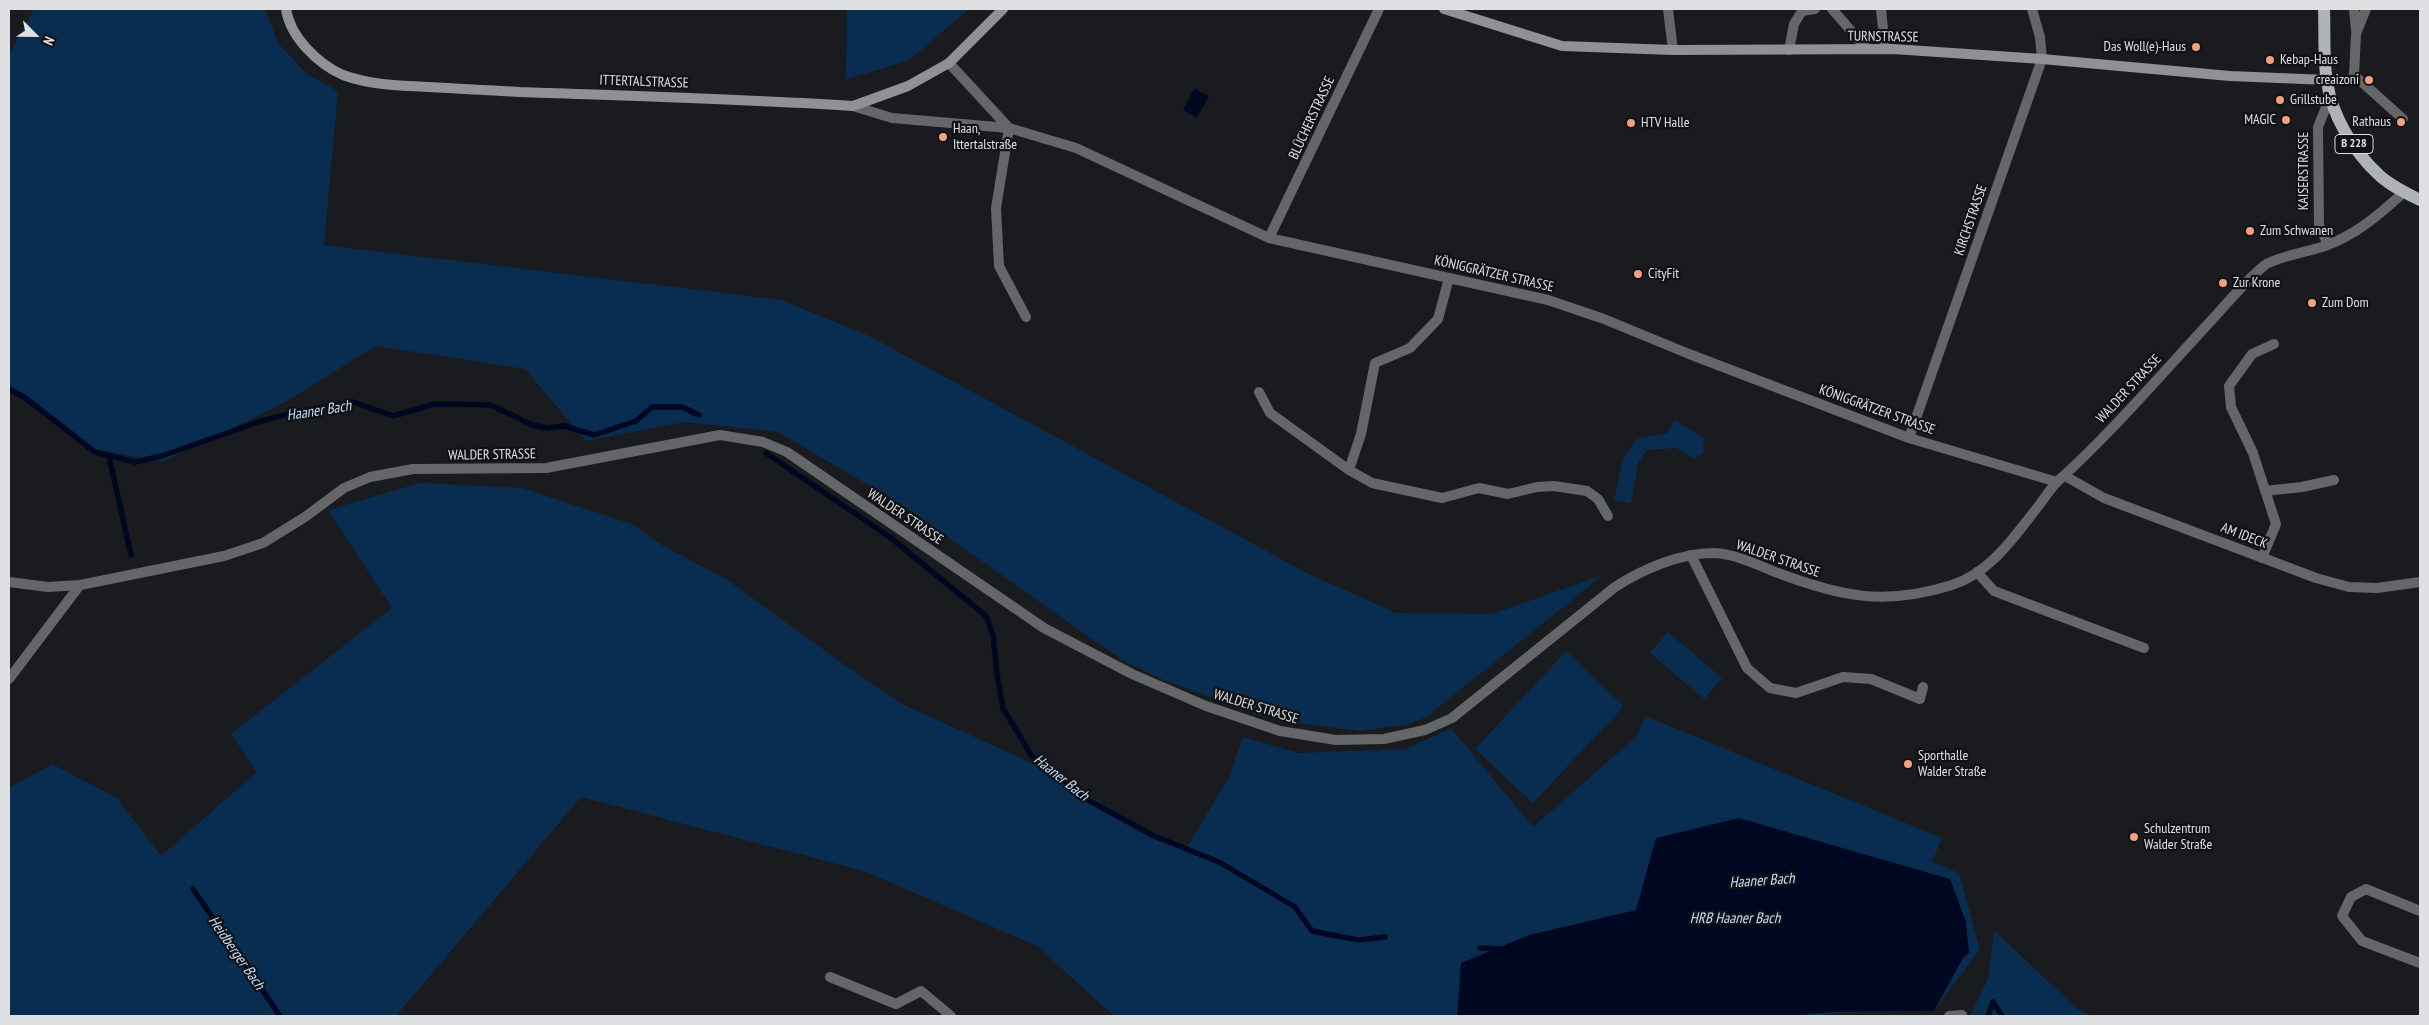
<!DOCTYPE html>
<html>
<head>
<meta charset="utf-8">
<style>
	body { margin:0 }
	#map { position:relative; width:2429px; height:1025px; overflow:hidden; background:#191b1f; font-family:"PT Sans Narrow",sans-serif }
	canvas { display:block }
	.frame { position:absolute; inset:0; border:10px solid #dee0e2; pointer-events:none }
	.north { position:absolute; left:10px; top:10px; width:50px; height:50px; -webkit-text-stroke:4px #101215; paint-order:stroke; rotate:113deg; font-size:14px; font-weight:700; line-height:20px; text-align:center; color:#dee0e2 }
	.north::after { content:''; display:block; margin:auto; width:18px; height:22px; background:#dee0e2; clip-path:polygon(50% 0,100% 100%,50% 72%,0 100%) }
</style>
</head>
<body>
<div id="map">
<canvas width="2429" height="1025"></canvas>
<div class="frame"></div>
<div class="north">N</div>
</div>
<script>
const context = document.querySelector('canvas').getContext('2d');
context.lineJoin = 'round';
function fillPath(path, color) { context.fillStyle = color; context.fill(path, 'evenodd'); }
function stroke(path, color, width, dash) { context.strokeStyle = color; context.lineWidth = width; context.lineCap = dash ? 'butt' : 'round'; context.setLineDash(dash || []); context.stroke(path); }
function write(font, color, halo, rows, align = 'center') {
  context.font = font + ' "PT Sans Narrow",sans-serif'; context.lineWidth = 4.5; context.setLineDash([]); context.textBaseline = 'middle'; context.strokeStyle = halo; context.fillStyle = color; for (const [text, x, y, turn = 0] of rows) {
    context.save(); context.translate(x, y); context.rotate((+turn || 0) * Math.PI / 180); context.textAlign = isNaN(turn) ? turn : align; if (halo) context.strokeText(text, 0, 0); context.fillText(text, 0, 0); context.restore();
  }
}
fillPath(new Path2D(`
	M 34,9 L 265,9 L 278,43 L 307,74 L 338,91 L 324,245 L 782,300 L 871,337 L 1309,574 L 1396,613 L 1492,614 L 1603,575 L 1425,718 L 1404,725 L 1360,731 L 1306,724 L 1259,715 L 1161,679 L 1119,658 L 904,506 L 778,432 L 685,422 L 586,441 L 525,369 L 376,346 L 282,404 L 162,462 L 89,448 L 22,398 L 9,392 L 9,55 Z
	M 847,9 L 969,9 L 908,61 L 846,79 Z
	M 1674,419 L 1704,439 L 1703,453 L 1694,458 L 1676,448 L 1647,450 L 1638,463 L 1631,504 L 1614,500 L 1623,459 L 1637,439 L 1668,433 Z
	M 420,483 L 522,488 L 632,524 L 662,545 L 726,579 L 846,666 L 902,704 L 1036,765 L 1150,831 L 1187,847 L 1229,777 L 1243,737 L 1299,753 L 1406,749 L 1451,728 L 1533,827 L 1637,736 L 1645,716 L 1942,838 L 1932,862 L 1959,873 L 1980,949 L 1934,1011 L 1835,1013 L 1814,1016 L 1114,1016 L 1037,946 L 864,871 L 581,797 L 396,1016 L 9,1016 L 9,788 L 52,764 L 117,798 L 161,856 L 257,772 L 231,734 L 392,608 L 328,510 Z
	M 1668,632 L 1722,678 L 1704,699 L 1650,653 Z
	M 1566,651 L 1624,706 L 1533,803 L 1475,749 Z
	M 1994,930 L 2078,1010 L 2094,1016 L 1970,1016 L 1988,979 Z`), '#082d51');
fillPath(new Path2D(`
	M 1194,89 L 1209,96 L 1197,118 L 1183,110 Z
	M 1739,818 L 1950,879 L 1966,922 L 1969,953 L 1963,958 L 1934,1011 L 1835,1012 L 1784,1016 L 1457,1016 L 1461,963 L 1529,935 L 1636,910 L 1656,838 Z`), '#000821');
stroke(new Path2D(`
	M 9,389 L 24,397 L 95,452 L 135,462 L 162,456 L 261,421 L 301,411 L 353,402 L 393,416 L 434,404 L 491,405 L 532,425 L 547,428 L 564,426 L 594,435 L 636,421 L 652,407 L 682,407 L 699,415
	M 766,453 L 891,538 L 986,616 L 993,635 L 997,674 L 1003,708 L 1031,755 L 1090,801 L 1154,836 L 1219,862 L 1295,907 L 1312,931 L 1358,940 L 1385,937
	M 109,456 L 131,555
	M 193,889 L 280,1016
	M 1480,948 L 1503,949
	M 1993,1002 L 2002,1016
	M 1988,1016 L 1993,1002`), '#000821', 5.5);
stroke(new Path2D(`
	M 1832,9 L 1867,49
	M 1881,9 L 1885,49
	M 1789,50 L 1794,24 L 1802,11 L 1815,9
	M 853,106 L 892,118 L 1009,128
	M 2265,491 L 2302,487 L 2334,480
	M 1691,555 L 1747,668 L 1770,688 L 1796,693 L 1843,677 L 1871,679 L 1920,699 L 1923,687
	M 2262,558 L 2276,524 L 2253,453 L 2231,407 L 2229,386 L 2252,354 L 2274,344
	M 1977,572 L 1994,591 L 2144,648
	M 9,679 L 80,585
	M 830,977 L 896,1004 L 921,991 L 951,1016
	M 1949,1016 L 1962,1015`), '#646668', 10);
stroke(new Path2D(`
	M 1668,9 L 1673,50
	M 2354,9 L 2356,30
	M 2366,9 L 2356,34 L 2354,75 L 2403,119
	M 949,63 L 1009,128 L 1076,148 L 1269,238 L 1548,300 L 1604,319 L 1689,354 L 1909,438 L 2057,482
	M 1009,128 L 996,208 L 999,266 L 1026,317
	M 1269,238 L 1379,9
	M 2328,245 L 2319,225 L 2318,127 L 2330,97
	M 1259,392 L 1270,413 L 1349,470 L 1361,434 L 1375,363 L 1410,348 L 1438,319 L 1449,278
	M 1909,438 L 2042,59 L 2040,37 L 2032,9
	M 1349,470 L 1372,483 L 1442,498 L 1479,488 L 1508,494 L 1537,487 L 1554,486 L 1587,491 L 1598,499 L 1608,516
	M 2065,476 L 2104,498 L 2316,578 L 2349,587 L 2377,588 L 2420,582
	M 9,582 L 48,587 L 80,585 L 224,556 L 263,543 L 305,517 L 344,488 L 370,477 L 413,469 L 546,468 L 720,435 L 763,442 L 787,452 L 1044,628 L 1132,674 L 1206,706 L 1280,731 L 1336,740 L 1384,739 L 1425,730 L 1452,718 L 1615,587 C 1643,569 1680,553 1714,553 C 1736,554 1758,565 1778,573 C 1842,597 1885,606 1952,585 C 1991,573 2016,534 2040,504 C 2045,497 2051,488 2058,481 C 2111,433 2159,377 2208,324 C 2226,305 2244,282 2265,265 C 2276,257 2311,251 2325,246 C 2356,235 2380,214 2404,192
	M 2420,911 L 2366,889 L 2351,897 L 2342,916 L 2362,941 L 2420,963`), '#646668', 10);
stroke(new Path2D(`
	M 286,9 C 290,37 318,64 343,75 C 370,85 401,86 429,87 C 460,89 490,90 520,92 C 631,96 742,99 853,106 L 908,86 L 949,63 L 1003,9
	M 1444,9 L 1562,46 L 1673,50 L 1893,49 L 2042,59 L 2230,76 L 2327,80`), '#8f9194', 10);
stroke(new Path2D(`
	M 2324,9 C 2325,33 2323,58 2327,82 C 2332,115 2353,151 2378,174 C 2389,185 2406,193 2420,200`), '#afb3b6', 12);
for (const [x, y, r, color] of [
	[2196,47,5,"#f2a081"],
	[2270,60,5,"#f2a081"],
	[2369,80,5,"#f2a081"],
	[2280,100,5,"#f2a081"],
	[2286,120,5,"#f2a081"],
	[2401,122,5,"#f2a081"],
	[1631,123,5,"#f2a081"],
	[943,137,5,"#f2a081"],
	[2250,231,5,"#f2a081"],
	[1638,274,5,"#f2a081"],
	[2223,283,5,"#f2a081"],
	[2312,303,5,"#f2a081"],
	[1908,764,5,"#f2a081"],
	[2134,837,5,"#f2a081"]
]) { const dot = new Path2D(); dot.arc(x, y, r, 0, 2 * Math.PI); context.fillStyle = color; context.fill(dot); stroke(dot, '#101215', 2); }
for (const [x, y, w] of [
	[2354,144,38]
]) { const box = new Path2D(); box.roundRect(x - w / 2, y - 9.5, w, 19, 4); context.fillStyle = '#101215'; context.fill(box); stroke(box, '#dee0e2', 1); }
write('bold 12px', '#dee0e2', null, [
	["B 228",2354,144]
]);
write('14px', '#dee0e2', '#101215', [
	["TURNSTRASSE",1883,37,1],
	["ITTERTALSTRASSE",644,82,2],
	["BLÜCHERSTRASSE",1312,118,-65],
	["KAISERSTRASSE",2304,171,-90],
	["KIRCHSTRASSE",1971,220,-71],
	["KÖNIGGRÄTZER STRASSE",1494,274,13],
	["WALDER STRASSE",2129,389,-47],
	["KÖNIGGRÄTZER STRASSE",1877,410,20],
	["WALDER STRASSE",492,455,-1],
	["WALDER STRASSE",905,517,34],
	["AM IDECK",2244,536,21],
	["WALDER STRASSE",1778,559,19],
	["WALDER STRASSE",1256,707,17]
]);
write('14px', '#dee0e2', '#101215', [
	["Das Woll(e)-Haus",2186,47,"right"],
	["Kebap-Haus",2280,60],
	["creaizoni",2359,80,"right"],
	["Grillstube",2290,100],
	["MAGIC",2276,120,"right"],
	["Rathaus",2391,122,"right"],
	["HTV Halle",1641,123],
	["Haan,",953,129],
	["Ittertalstraße",953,145],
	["Zum Schwanen",2260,231],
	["CityFit",1648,274],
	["Zur Krone",2233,283],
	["Zum Dom",2322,303],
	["Sporthalle",1918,756],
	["Walder Straße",1918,772],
	["Schulzentrum",2144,829],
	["Walder Straße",2144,845]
], 'left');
write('italic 15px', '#c8def8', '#101215', [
	["Haaner Bach",319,411,-9],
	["Haaner Bach",1061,778,38],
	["Haaner Bach",1762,881,-4],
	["HRB Haaner Bach",1735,919],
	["Heidberger Bach",236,953,55]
]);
</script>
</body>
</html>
